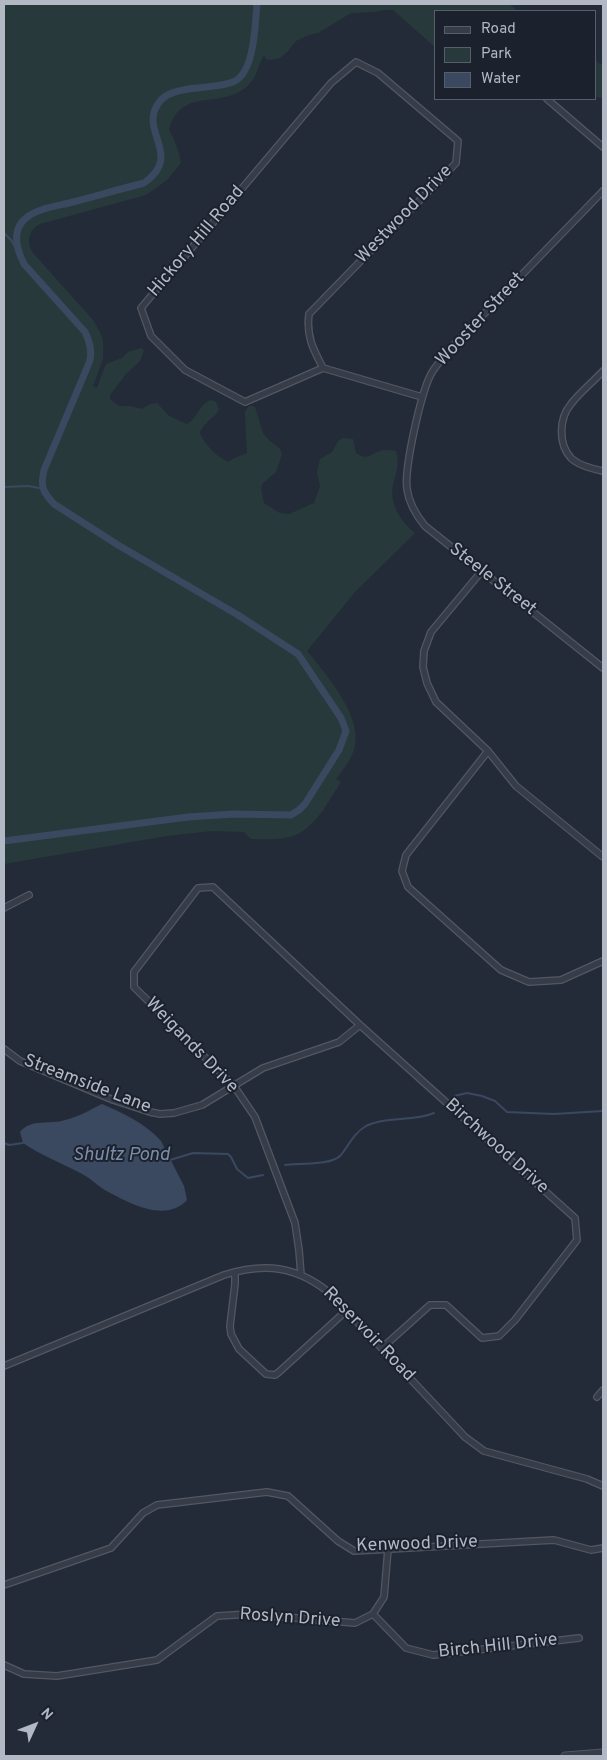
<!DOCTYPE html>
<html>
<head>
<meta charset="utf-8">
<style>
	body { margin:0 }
	#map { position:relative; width:607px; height:1760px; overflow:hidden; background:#232b38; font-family:Overpass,sans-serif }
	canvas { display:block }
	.frame { position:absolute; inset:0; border:5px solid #b2b8c4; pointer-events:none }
	.legend { position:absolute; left:434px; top:10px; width:162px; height:90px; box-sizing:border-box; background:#1c222d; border:1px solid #585e69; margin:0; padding:6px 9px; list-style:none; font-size:15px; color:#b2b8c4 }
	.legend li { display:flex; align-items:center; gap:10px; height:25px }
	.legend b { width:25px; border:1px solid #585e69 }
	.north { position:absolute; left:10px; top:1700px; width:50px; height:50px; -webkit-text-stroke:4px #1c222d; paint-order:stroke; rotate:47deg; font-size:14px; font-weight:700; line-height:20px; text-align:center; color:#b2b8c4 }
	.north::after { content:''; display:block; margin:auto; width:18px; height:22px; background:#b2b8c4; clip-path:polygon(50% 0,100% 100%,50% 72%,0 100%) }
</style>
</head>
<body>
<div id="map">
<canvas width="607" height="1760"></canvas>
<div class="frame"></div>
<ul class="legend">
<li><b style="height:6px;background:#373d48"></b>Road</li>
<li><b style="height:14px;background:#28393b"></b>Park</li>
<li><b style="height:14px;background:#3a4860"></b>Water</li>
</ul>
<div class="north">N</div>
</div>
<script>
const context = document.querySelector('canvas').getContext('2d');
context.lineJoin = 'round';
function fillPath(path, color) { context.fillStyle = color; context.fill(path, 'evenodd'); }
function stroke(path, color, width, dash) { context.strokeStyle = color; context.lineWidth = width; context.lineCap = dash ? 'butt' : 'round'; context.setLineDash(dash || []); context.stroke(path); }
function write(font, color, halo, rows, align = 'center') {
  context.font = font + ' Overpass,sans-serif'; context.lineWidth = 4; context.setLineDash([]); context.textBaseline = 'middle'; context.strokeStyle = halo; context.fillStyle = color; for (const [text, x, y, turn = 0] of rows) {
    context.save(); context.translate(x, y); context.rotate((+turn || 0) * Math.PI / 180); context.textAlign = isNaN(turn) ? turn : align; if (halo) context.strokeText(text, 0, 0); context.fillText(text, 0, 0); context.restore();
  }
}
fillPath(new Path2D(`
	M 4,4 L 509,4 L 518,11 L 436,11 L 436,48 L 393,10 L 384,10 L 374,12 L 351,13 L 318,33 L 309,35 L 296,41 L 287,52 L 280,58 L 271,60 L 266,59 L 264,55 C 257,67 257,79 245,88 C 219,109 180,87 169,130 C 175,141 179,151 181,163 L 167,180 L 146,195 L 40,224 C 28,231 26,242 33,253 L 93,320 L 101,334 L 103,342 L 103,359 L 93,386 L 97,388 L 105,366 L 108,363 L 122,358 L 128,352 L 141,348 L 144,350 L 140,361 L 126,374 L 110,395 L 110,399 L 119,406 L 130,406 L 142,409 L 150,404 L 157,403 L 169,416 L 187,424 C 198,418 199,404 211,400 L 216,402 L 219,410 C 213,419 202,424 200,433 C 203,443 219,459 229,462 L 232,459 L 247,453 L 245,412 L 249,406 L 254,406 L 255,407 L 263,433 L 269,440 L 280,449 L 282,454 L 276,472 L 262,484 L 261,489 L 264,503 L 280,513 L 289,514 L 314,503 L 320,486 L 317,472 L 320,459 L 332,452 L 339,440 L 343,438 L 353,439 L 356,453 C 368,462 373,452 383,450 C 387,450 392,450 396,451 C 400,463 396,473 393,485 C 389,504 401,522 415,533 L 355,592 L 307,651 C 325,673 361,714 355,745 C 353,758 344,768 336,779 L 341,782 C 327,803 313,834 285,838 C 274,840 262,839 251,839 L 244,832 L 211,831 L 167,836 L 4,864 Z
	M 596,59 L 598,63 L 603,64 L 602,98 L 596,97 Z`), '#28393b');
fillPath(new Path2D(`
	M 102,1104 C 123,1113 145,1123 161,1141 L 184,1186 L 187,1200 C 165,1224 127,1202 103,1189 C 97,1185 91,1179 84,1175 C 64,1164 42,1156 23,1143 L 20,1132 C 31,1118 50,1125 65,1120 C 78,1117 90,1110 102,1104 Z`), '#3a4860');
stroke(new Path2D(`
	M 4,233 L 11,240 L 18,252
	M 4,487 L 29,486 L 44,489
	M 454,1096 L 467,1093 L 482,1096 L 495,1101 L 507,1112 L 554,1114 L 603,1111
	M 4,1143 L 9,1145 L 23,1143
	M 170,1160 L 193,1153 L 228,1154 L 231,1157 L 237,1169 L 248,1178 L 263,1175
	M 285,1165 C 299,1163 331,1166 341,1155 C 349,1145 354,1133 366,1126 C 385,1116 413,1122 434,1113`), '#3a4860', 2);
stroke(new Path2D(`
	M 4,841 L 188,817 L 234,814 L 291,815 L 299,810 L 305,804 L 339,750 L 346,731 L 341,718 L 298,654 L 238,615 L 118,545 L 54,504 C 43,492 40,487 44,470 L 89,363 C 93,352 90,342 85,332 L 24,264 C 17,250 11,230 26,218 C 38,208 58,206 73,202 C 96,196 120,189 144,183 C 185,154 136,131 160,101 C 167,93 178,91 188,89 C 202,87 220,87 233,82 C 255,73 255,24 257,4`), '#3a4860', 7);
const minor = new Path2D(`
	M 547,99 L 603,147
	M 603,191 L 450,349 C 444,357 436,365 431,374 C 421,393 404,468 407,489 C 409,504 416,515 425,526 L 603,668
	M 323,368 C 313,349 306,336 309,314 L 456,163 L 458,141 L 378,73 L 356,62 L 331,83 L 141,308 L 151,336 L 185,370 L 245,402 L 323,368 L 422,397
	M 603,371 C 593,382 580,392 571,404 C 559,418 558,444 571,458 C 579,466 593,469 603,471
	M 481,572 L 431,632 L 424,651 L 423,667 L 427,683 L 436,702 L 488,751 L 516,786 L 603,857
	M 488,751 L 406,855 L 402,871 L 408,887 L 501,970 L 529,982 L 561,980 L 603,961
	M 4,908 L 29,895
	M 4,1049 L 20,1061 L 113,1100 L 150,1112 L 160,1114 L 174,1113 L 202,1105 L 263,1068 L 339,1042 L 360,1025
	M 235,1272 L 235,1284 L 230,1326 L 231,1334 L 239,1349 L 266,1374 L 275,1375 L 279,1372 L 347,1310
	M 301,1275 L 299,1250 L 295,1223 L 255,1117 L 234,1086 L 134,987 L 134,972 L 198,888 L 213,887 L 360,1025 L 575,1218 L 577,1240 L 515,1320 L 499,1336 L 482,1338 L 446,1305 L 430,1305 L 382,1348
	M 4,1366 L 224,1275 C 265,1262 298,1266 332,1295 L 465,1437 L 484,1451 L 587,1479 L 603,1486
	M 597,1397 L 603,1390
	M 4,1585 L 111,1548 L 143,1513 L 157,1505 L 267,1492 L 288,1496 L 338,1541 L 354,1551 L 554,1540 L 591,1550 L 603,1548
	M 373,1614 L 406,1648 L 433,1655 L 579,1638
	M 4,1665 L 24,1674 L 57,1676 L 157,1660 L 217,1616 L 250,1614 L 355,1623 L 373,1614 L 384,1597 L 388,1549`);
const tertiary = new Path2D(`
	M 565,1756 L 603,1753`);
stroke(minor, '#525863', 8);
stroke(tertiary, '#525863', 9);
stroke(minor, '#373d48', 5.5);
stroke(tertiary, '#373d48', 7);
write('18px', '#b2b8c4', '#1c222d', [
	["Westwood Drive",405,215,-46],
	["Hickory Hill Road",197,242,-50],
	["Wooster Street",481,320,-47],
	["Steele Street",492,580,38],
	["Weigands Drive",191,1046,46],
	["Streamside Lane",87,1085,21],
	["Birchwood Drive",496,1147,42],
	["Reservoir Road",368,1335,46],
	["Kenwood Drive",417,1545,-2],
	["Roslyn Drive",290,1619,4],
	["Birch Hill Drive",498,1647,-6]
]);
write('italic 19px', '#7c8daa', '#1c222d', [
	["Shultz Pond",121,1156]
]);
</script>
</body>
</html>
